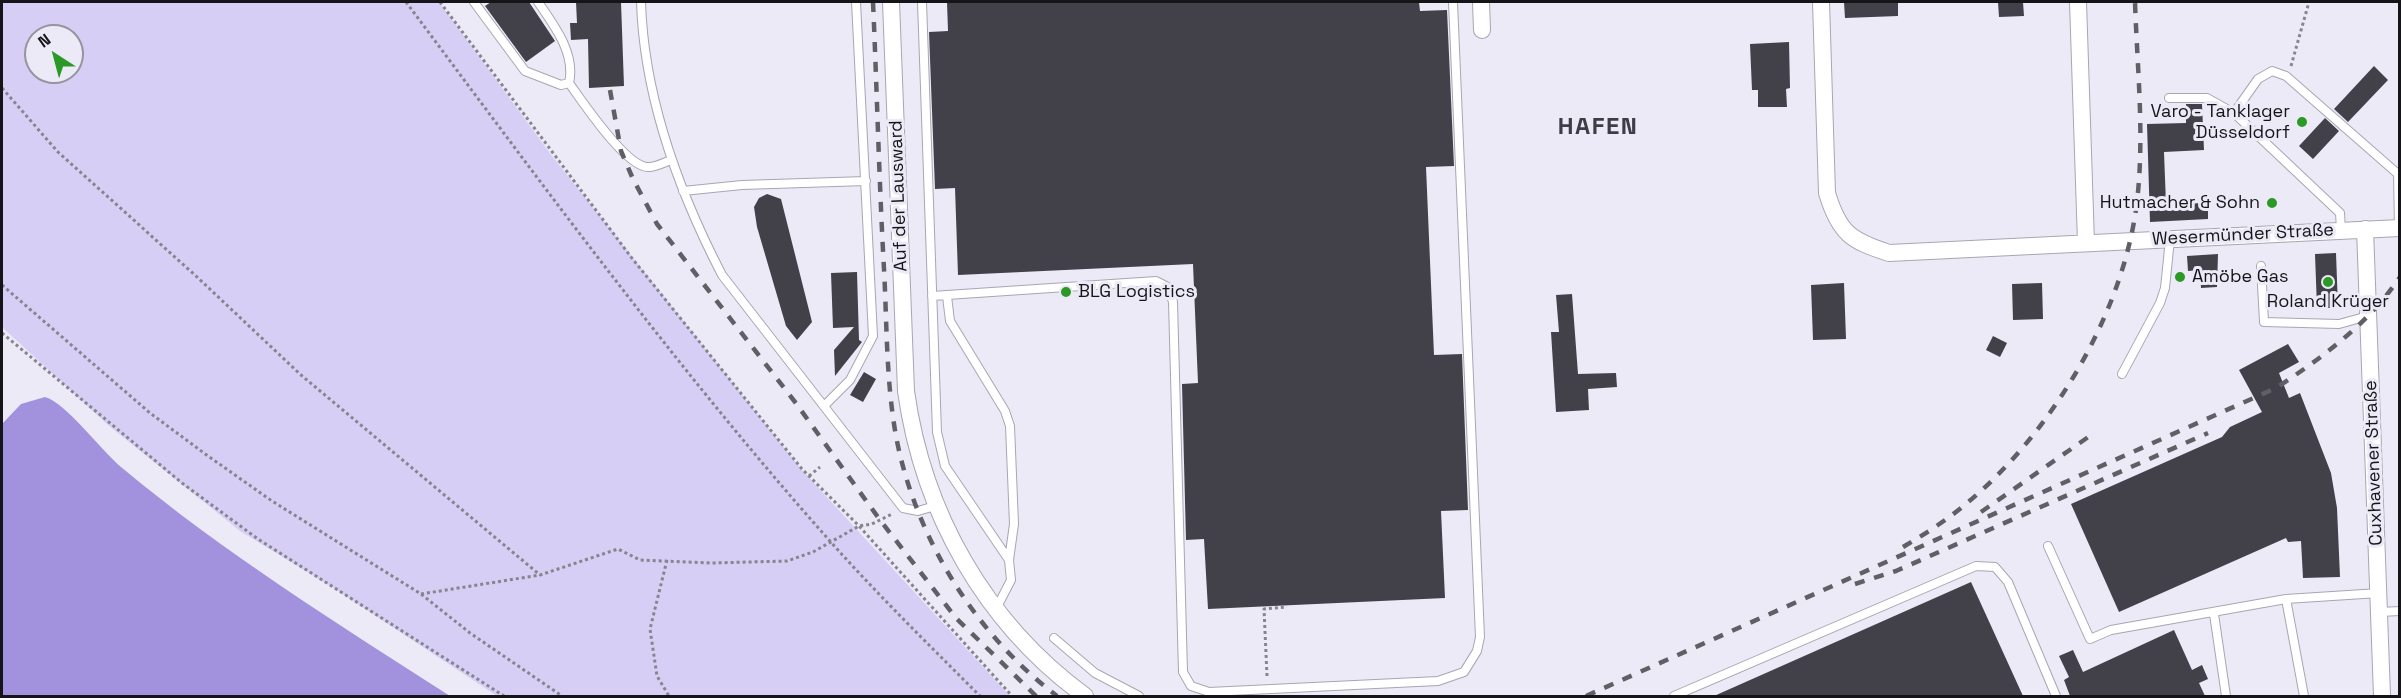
<!DOCTYPE html>
<html>
<head>
<meta charset="utf-8">
<style>
	body { margin:0 }
	#map { position:relative; width:2401px; height:698px; overflow:hidden; background:#eceaf6; font-family:"Space Grotesk",sans-serif }
	canvas { display:block }
	.frame { position:absolute; inset:0; border:3px solid #151418; pointer-events:none }
	.north { position:absolute; left:24px; top:24px; width:60px; height:60px; box-sizing:border-box; background:#eceaf6; border:2px solid #96949d; border-radius:50%; rotate:324deg; font-size:16px; font-weight:700; line-height:24px; text-align:center; color:#151418 }
	.north::after { content:''; display:block; margin:auto; width:21px; height:27px; background:#2b9926; clip-path:polygon(50% 0,100% 100%,50% 72%,0 100%) }
</style>
</head>
<body>
<div id="map">
<canvas width="2401" height="698"></canvas>
<div class="frame"></div>
<div class="north">N</div>
</div>
<script>
const context = document.querySelector('canvas').getContext('2d');
context.lineJoin = 'round';
function fillPath(path, color) { context.fillStyle = color; context.fill(path, 'evenodd'); }
function stroke(path, color, width, dash) { context.strokeStyle = color; context.lineWidth = width; context.lineCap = dash ? 'butt' : 'round'; context.setLineDash(dash || []); context.stroke(path); }
function write(font, color, halo, rows, align = 'center') {
  context.font = font + ' "Space Grotesk",sans-serif'; context.lineWidth = 6; context.setLineDash([]); context.textBaseline = 'middle'; context.strokeStyle = halo; context.fillStyle = color; for (const [text, x, y, turn = 0] of rows) {
    context.save(); context.translate(x, y); context.rotate((+turn || 0) * Math.PI / 180); context.textAlign = isNaN(turn) ? turn : align; if (halo) context.strokeText(text, 0, 0); context.fillText(text, 0, 0); context.restore();
  }
}
fillPath(new Path2D(`
	M 2,2 L 439,2 L 552,156 L 801,469 L 1010,696 L 497,696 L 332,587 L 240,531 L 108,425 L 2,327 ZM 36,36 L 72,36 L 72,72 L 36,72 Z`), '#d6cef5');
fillPath(new Path2D(`
	M 45,397 C 66,403 101,450 121,467 C 224,553 338,624 450,696 L 2,696 L 2,424 L 21,404 Z`), '#a291dd');
fillPath(new Path2D(`
	M 491,2 L 529,2 L 555,41 L 526,62 L 485,6 Z
	M 576,2 L 621,2 L 624,86 L 589,88 L 588,39 L 571,40 L 570,23 L 577,23 Z
	M 947,2 L 1419,2 L 1420,11 L 1447,10 L 1454,166 L 1426,167 L 1434,355 L 1462,354 L 1468,510 L 1441,511 L 1445,598 L 1208,609 L 1204,539 L 1186,540 L 1182,384 L 1198,383 L 1193,264 L 958,275 L 955,188 L 935,189 L 929,32 L 948,31 Z
	M 1844,2 L 1898,2 L 1898,16 L 1845,18 Z
	M 1998,2 L 2023,2 L 2024,16 L 1999,17 Z
	M 1789,42 L 1790,88 L 1786,89 L 1787,107 L 1758,107 L 1758,90 L 1752,90 L 1750,44 Z
	M 2374,66 L 2388,80 L 2348,122 L 2334,109 Z
	M 2186,104 L 2202,104 L 2204,150 L 2164,152 L 2166,204 L 2208,203 L 2208,219 L 2150,222 L 2147,124 L 2186,123 Z
	M 2325,118 L 2339,131 L 2313,159 L 2299,146 Z
	M 767,194 L 781,199 L 812,322 L 797,340 L 786,326 L 757,227 L 754,207 L 759,198 Z
	M 2336,253 L 2338,308 L 2317,308 L 2315,254 Z
	M 2218,254 L 2217,287 L 2201,288 L 2200,270 L 2188,271 L 2187,256 Z
	M 857,272 L 859,340 L 862,342 L 835,376 L 834,350 L 854,327 L 833,328 L 831,273 Z
	M 1844,283 L 1846,339 L 1813,340 L 1811,285 Z
	M 2042,283 L 2043,319 L 2013,320 L 2012,284 Z
	M 1572,294 L 1578,374 L 1616,373 L 1617,387 L 1588,389 L 1589,410 L 1556,412 L 1551,332 L 1559,332 L 1556,295 Z
	M 1993,336 L 2007,343 L 2000,357 L 1986,350 Z
	M 2288,344 L 2299,362 L 2279,373 L 2289,398 L 2300,393 L 2331,473 L 2337,508 L 2340,577 L 2303,578 L 2301,541 L 2288,542 L 2286,538 L 2119,612 L 2071,504 L 2222,437 L 2230,427 L 2262,412 L 2239,370 Z
	M 864,372 L 876,379 L 863,402 L 850,395 Z
	M 1971,582 L 2023,696 L 1714,696 Z
	M 2174,630 L 2192,670 L 2202,665 L 2208,679 L 2199,683 L 2205,696 L 2070,696 L 2064,680 L 2069,677 L 2059,656 L 2073,650 L 2083,672 Z`), '#424049');
const service = new Path2D(`
	M 474,2 L 525,71 L 561,85 L 569,83
	M 538,2 C 554,25 576,54 569,83
	M 641,2 C 644,98 678,190 722,275 L 903,508 L 918,511 L 935,506
	M 922,2 L 937,432 L 945,466 L 1009,560
	M 569,83 C 582,101 627,169 649,167 C 656,167 665,162 671,160
	M 2169,98 L 2207,98 L 2234,113 L 2340,213 L 2341,230
	M 2234,113 L 2258,79 L 2272,71 L 2286,76 L 2398,174 L 2399,228
	M 683,191 L 742,185 L 866,181
	M 2261,266 L 2264,322 L 2339,324 L 2368,316
	M 932,296 L 1156,281 L 1168,287 L 1173,302 L 1183,672 L 1191,686 L 1209,692 L 1438,681 L 1464,672 L 1477,651 L 1480,637 L 1453,2
	M 947,296 L 950,321 L 1005,411 L 1010,426 L 1014,524 L 1009,560 L 1011,580 L 996,609
	M 2122,374 L 2160,303 L 2165,288 L 2170,239
	M 824,406 L 850,380 L 873,336 L 856,2
	M 2048,546 L 2090,639 L 2111,630 L 2286,599 L 2379,593
	M 2286,599 L 2304,696
	M 2380,612 L 2400,611
	M 2214,614 L 2226,696
	M 1054,638 L 1095,673 L 1139,696
	M 1674,696 L 1976,566 L 1995,567 L 2008,582 L 2056,696`);
const minor = new Path2D(`
	M 891,2 L 906,391 C 923,513 985,623 1085,696
	M 1481,2 L 1482,30
	M 1821,2 L 1827,193 C 1839,233 1851,241 1889,253 L 2400,228
	M 2078,2 L 2086,243
	M 2365,229 L 2382,696`);
stroke(service, '#a8a6b2', 10);
stroke(minor, '#a8a6b2', 18);
stroke(new Path2D(`
	M 406,2 C 542,184 677,369 829,540 C 877,594 929,645 980,696
	M 440,2 L 631,257 L 802,469 L 859,526 L 1012,696
	M 2291,66 L 2309,2
	M 2,88 L 58,152 L 196,276 L 301,375 L 540,575
	M 2,285 L 150,413 L 208,456 L 272,501 L 421,594 L 470,633 L 562,696
	M 2,333 L 182,483 L 258,539 L 504,696
	M 809,476 L 820,467
	M 667,560 L 650,629 L 657,676 L 669,696
	M 421,594 L 540,575 L 618,549 L 640,560 L 712,563 L 787,561 L 813,552 L 859,526 L 872,524 L 892,514
	M 1267,676 L 1264,609 L 1287,607`), '#86858d', 3, [3, 3]);
stroke(service, '#fff', 8);
stroke(minor, '#fff', 16);
stroke(new Path2D(`
	M 873,2 C 877,91 879,180 884,269 C 887,324 886,381 896,436 C 915,537 975,634 1057,696
	M 610,90 L 621,151 L 633,179 L 657,224 L 795,402 L 880,520 L 956,618 L 1036,696
	M 1981,512 L 2094,433
	M 1903,547 C 1925,534 1947,520 1967,503 C 2054,431 2128,306 2138,192 C 2144,129 2137,64 2135,2
	M 1855,584 L 1896,571 L 2208,433
	M 1586,696 L 2276,388 C 2322,358 2369,323 2400,277`), '#615f66', 4.5, [10, 10]);
for (const [x, y, r, color] of [
	[2302,122,6,"#2b9926"],
	[2272,203,6,"#2b9926"],
	[2180,277,6,"#2b9926"],
	[2328,282,6,"#2b9926"],
	[1066,292,6,"#2b9926"]
]) { const dot = new Path2D(); dot.arc(x, y, r, 0, 2 * Math.PI); context.fillStyle = color; context.fill(dot); stroke(dot, '#eceaf6', 2); }
write('18px', '#151418', '#eceaf6', [
	["Varo - Tanklager",2290,112],
	["Düsseldorf",2290,133],
	["Hutmacher & Sohn",2260,203],
	["Amöbe Gas",2192,277,"left"],
	["BLG Logistics",1078,292,"left"],
	["Roland Krüger",2328,302,"center"]
], 'right');
write('18px', '#151418', '#eceaf6', [
	["Auf der Lausward",899,196,-92],
	["Wesermünder Straße",2243,235,-3],
	["Cuxhavener Straße",2374,463,-92]
]);
context.letterSpacing = '1.5px';
write('bold 24px', '#3e3d46', '#eceaf6', [
	["HAFEN",1598,127]
]);
context.letterSpacing = '0px';
</script>
</body>
</html>
